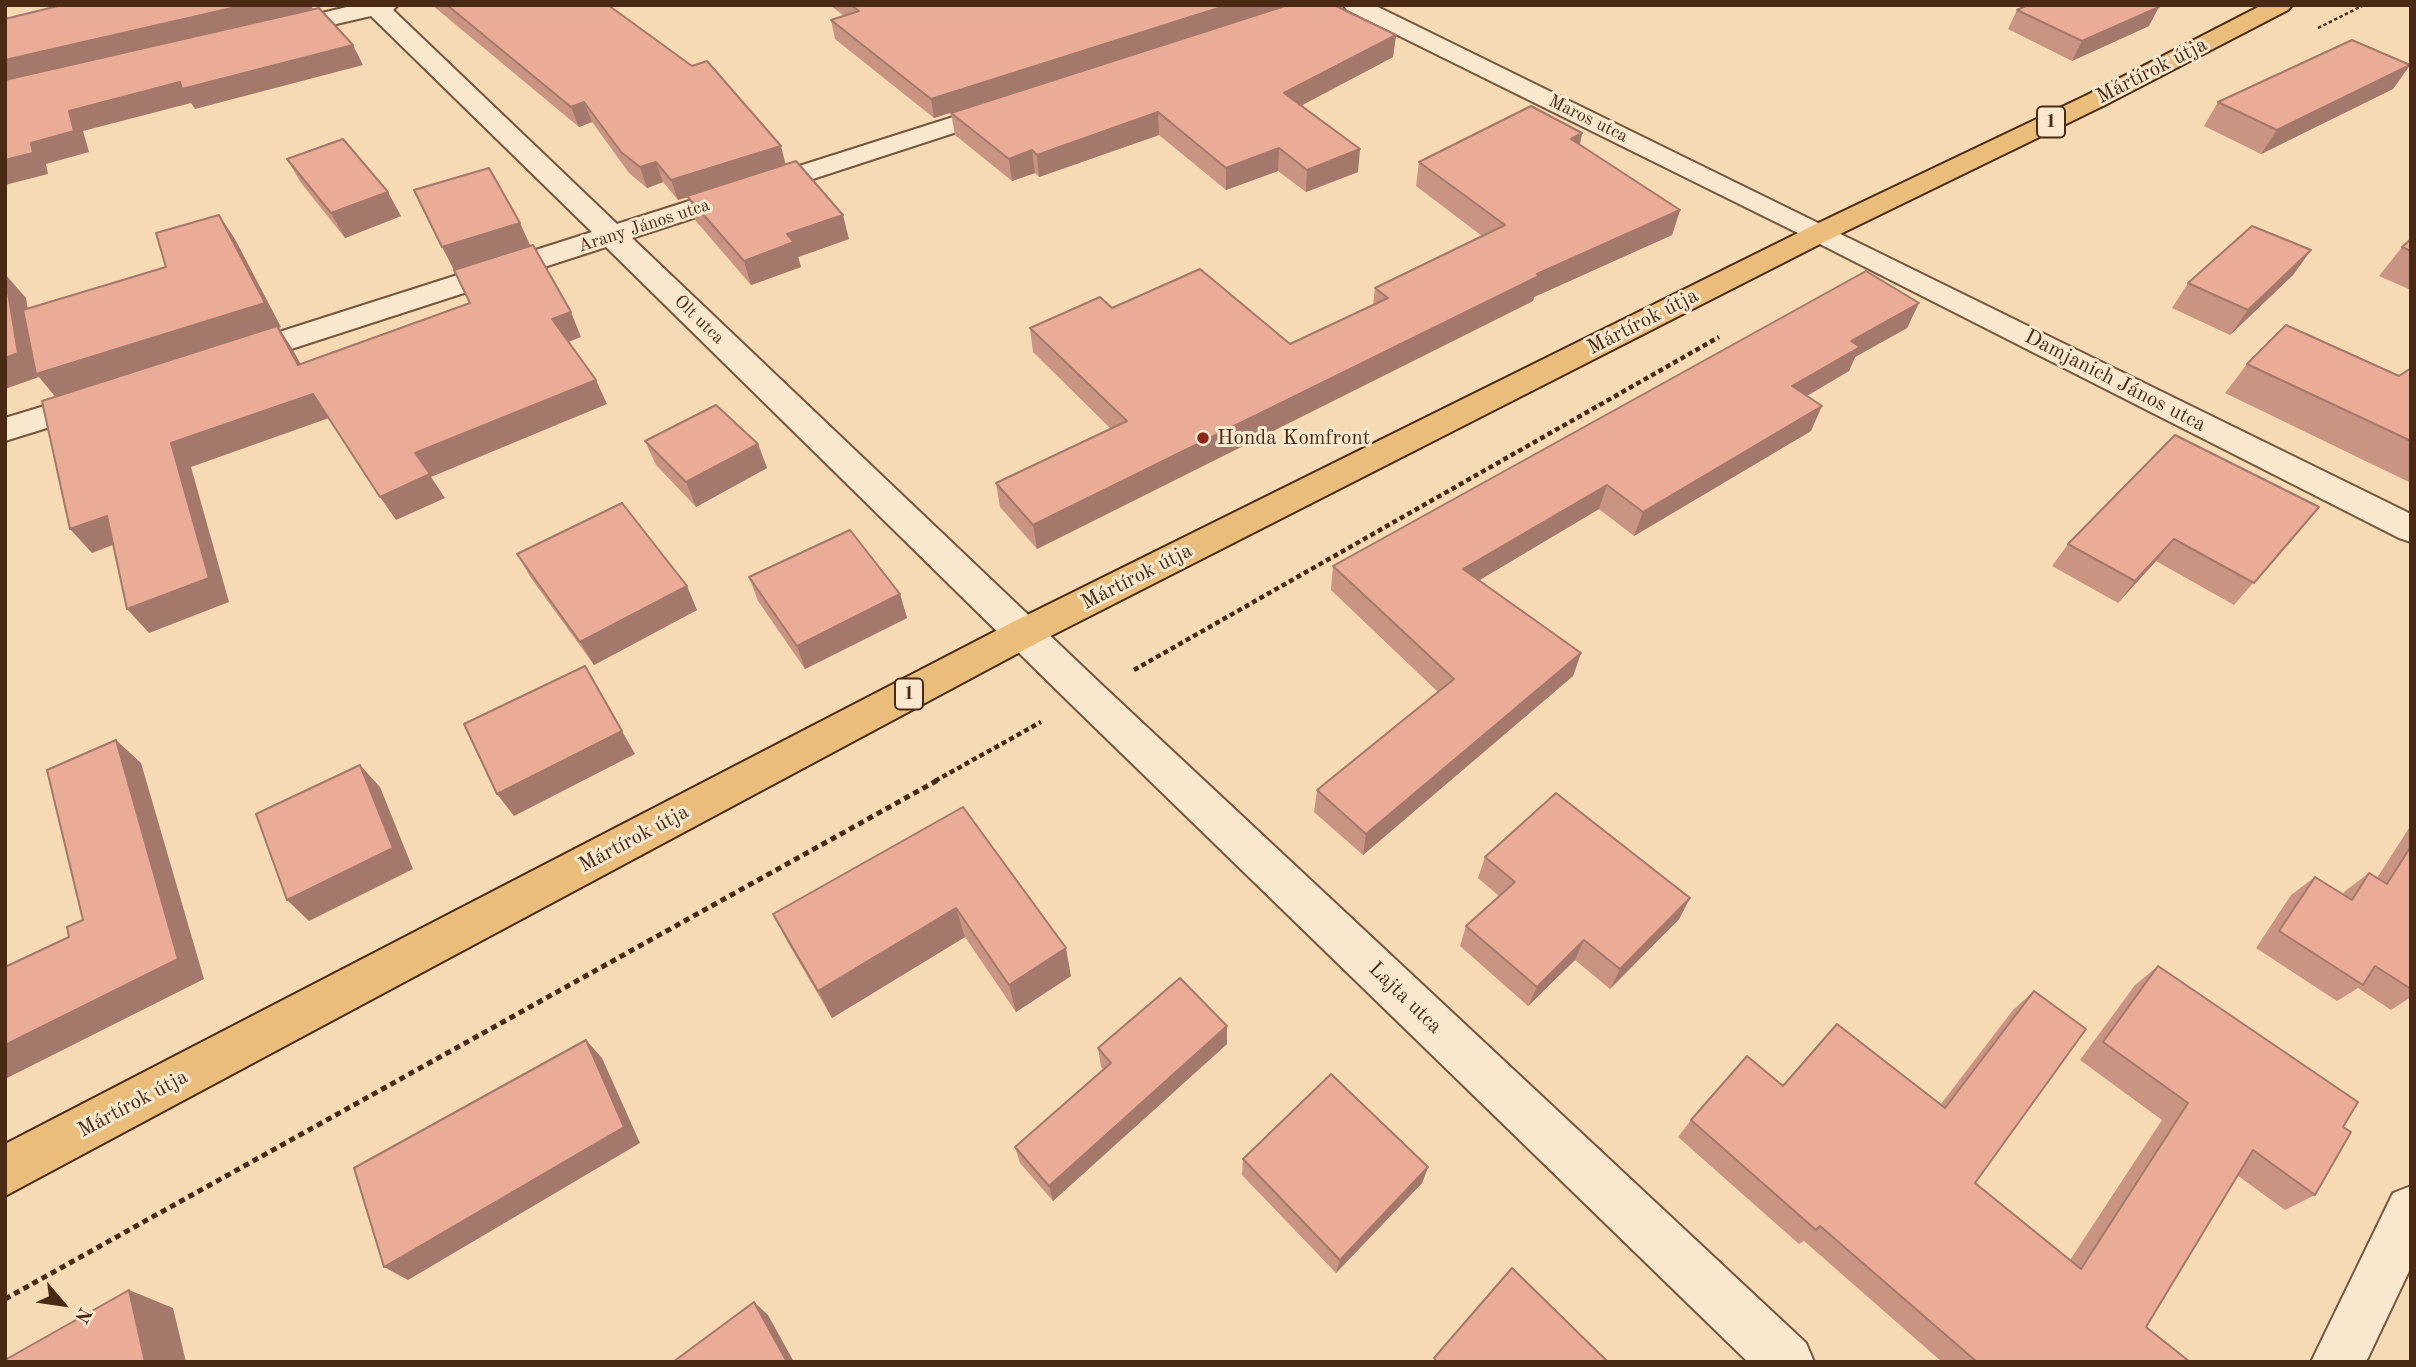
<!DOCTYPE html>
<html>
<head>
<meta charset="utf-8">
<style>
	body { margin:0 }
	#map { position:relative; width:2416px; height:1367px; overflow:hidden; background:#f6dab4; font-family:"Old Standard TT",serif }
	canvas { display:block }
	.frame { position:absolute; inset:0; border:7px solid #4a2915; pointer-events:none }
	.north { position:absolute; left:28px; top:1269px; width:70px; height:70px; -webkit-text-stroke:5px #f9e7ce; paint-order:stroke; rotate:119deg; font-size:19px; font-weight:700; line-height:28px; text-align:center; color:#4a2915 }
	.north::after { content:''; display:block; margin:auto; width:24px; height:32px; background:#4a2915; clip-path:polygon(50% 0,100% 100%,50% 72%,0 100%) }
</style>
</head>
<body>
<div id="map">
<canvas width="2416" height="1367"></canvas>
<div class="frame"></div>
<div class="north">N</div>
</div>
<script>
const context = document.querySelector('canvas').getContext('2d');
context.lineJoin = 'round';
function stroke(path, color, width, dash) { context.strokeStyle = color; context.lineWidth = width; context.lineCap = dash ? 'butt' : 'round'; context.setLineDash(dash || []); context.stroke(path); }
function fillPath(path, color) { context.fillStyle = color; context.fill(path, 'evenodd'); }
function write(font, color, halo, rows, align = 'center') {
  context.font = font + ' "Old Standard TT",serif'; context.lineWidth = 6; context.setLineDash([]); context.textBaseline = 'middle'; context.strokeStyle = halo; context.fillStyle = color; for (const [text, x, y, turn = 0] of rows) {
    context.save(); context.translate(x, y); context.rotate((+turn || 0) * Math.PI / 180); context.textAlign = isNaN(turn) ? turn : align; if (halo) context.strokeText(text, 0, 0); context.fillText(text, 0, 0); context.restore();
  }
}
const minor = new Path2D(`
	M 355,5 L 398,5 L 393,10 L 617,224 L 994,104 L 1003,101 L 1012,104 L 1016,109 L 1012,114 L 632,238 L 1102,685 L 1806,1343 L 1814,1362 L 1748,1362 L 1074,707 L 606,247 L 248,363 L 237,366 L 226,363 L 221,356 L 226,349 L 592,232 L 371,16 L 280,37 L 272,35 L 268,30 L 272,25 Z
	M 1343,5 L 1374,5 L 2411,514 L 2411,542 L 2399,538 L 1810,239 L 1347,10 Z
	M 97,390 L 108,393 L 113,401 L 108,409 L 5,441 L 5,418 Z
	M 2411,1186 L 2411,1267 L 2366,1362 L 2311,1362 L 2393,1193 Z`);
const primary = new Path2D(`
	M 2262,5 L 2292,5 L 2288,10 L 2105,105 L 1830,239 L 1037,643 L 5,1196 L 5,1144 L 1011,623 L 1810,227 L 2087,95 Z`);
stroke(minor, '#75553d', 4);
stroke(primary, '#4a2915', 4);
stroke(new Path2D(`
	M 2318,28 L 2364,5`), '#4a2915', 2.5, [3.5, 2.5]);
stroke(new Path2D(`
	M 1134,670 L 1719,337
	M 935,781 L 1041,722`), '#4a2915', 4.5, [5, 3.5]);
stroke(new Path2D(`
	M 5,1299 L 938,780`), '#4a2915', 5, [6, 4.5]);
fillPath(minor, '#f9e7ce');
fillPath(primary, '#ebbd7a');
fillPath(new Path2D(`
	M 432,5 L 608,5 L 786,164 L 849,239 L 798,257 L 801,267 L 751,285 L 695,220 L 688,197 L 678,200 L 663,182 L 647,188 L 629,173 L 592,122 L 579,127 Z
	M 830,5 L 1288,5 L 934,118 L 835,39 L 831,20 L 844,16 Z
	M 2017,10 L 2149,26 L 2072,61 L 2008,29 Z
	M 1396,35 L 1393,57 L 1301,106 L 1358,172 L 1306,192 L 1278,171 L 1226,190 L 1159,135 L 1039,177 L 1035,173 L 1012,181 L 955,135 L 951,113 Z
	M 2410,65 L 2393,89 L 2261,154 L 2204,126 L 2218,102 Z
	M 1582,133 L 1580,145 L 1680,210 L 1672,235 L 1534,297 L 1533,301 L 1037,549 L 1000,507 L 996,483 L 1111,429 L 1033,352 L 1030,328 L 1112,308 L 1290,344 L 1373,305 L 1375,288 L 1482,236 L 1416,186 L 1419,162 Z
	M 287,159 L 401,216 L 345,238 L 301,183 Z
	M 2411,239 L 2411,290 L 2379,276 L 2402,247 Z
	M 2311,250 L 2293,275 L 2230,335 L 2172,308 L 2188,283 Z
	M 1919,303 L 1907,328 L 1855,357 L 1849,371 L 1807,396 L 1811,431 L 1634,536 L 1599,509 L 1479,580 L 1581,653 L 1573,676 L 1363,855 L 1314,812 L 1317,790 L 1438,692 L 1331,590 L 1333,566 Z
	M 2247,364 L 2399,376 L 2411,368 L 2411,483 L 2225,393 Z
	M 645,441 L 758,444 L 767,468 L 696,507 L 656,465 Z
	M 2319,507 L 2234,605 L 2156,561 L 2118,603 L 2052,566 L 2068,544 Z
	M 517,554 L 697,610 L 594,665 L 531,578 Z
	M 749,577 L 900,594 L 907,618 L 805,669 L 758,601 Z
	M 963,807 L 1071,976 L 1016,1012 L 965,937 L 832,1018 L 788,943 L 773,914 Z
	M 2411,825 L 2411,997 L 2391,1010 L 2358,988 L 2337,1001 L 2256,948 L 2291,895 L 2315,877 L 2343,894 L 2345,891 L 2369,873 L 2377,878 Z
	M 1485,857 L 1690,898 L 1679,919 L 1610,989 L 1575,960 L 1528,1006 L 1460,946 L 1466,926 L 1499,896 L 1478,878 Z
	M 2158,966 L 2343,1127 L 2315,1195 L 2285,1210 L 2237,1175 L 2146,1327 L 2190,1362 L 1942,1362 L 1804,1241 L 1799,1244 L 1678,1137 L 1691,1120 L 1783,1086 L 1941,1104 L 2013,1010 L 2034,991 L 1975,1183 L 2070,1260 L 2162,1120 L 2080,1060 L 2135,985 Z
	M 1227,1044 L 1053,1201 L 1020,1163 L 1015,1147 L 1103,1069 L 1101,1067 L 1098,1048 Z
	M 1243,1159 L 1428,1167 L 1422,1183 L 1336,1273 L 1242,1175 Z`), '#c99482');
fillPath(new Path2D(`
	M 245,5 L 311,5 L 314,12 L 5,83 L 5,60 Z
	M 1228,5 L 1288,5 L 934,118 L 931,99 Z
	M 2159,7 L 2149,26 L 2072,61 L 2082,41 Z
	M 1396,35 L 1393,57 L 1283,115 L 1284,93 Z
	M 353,45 L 363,65 L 195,109 L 191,103 L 83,131 L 89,152 L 46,164 L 48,174 L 5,185 L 5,160 L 31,143 L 69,111 L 180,82 Z
	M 2410,65 L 2393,89 L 2261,154 L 2277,130 Z
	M 584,102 L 592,122 L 579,127 L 571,107 Z
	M 1158,112 L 1159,135 L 1039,177 L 1037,155 Z
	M 1582,133 L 1577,157 L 1571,139 Z
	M 781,146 L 786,166 L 678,200 L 671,180 Z
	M 1279,148 L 1278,171 L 1226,190 L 1226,168 Z
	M 1360,149 L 1358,172 L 1306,192 L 1307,170 Z
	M 1032,150 L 1035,173 L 1012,181 L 1009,159 Z
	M 656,162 L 663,182 L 647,188 L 640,167 Z
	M 388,192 L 401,216 L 345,238 L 331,213 Z
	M 1680,210 L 1672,235 L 1534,297 L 1533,301 L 1037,549 L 1033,525 L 1537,274 Z
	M 219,215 L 235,239 L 281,327 L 279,328 L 293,350 L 314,389 L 57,399 L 39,377 L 5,389 L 5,274 L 26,298 L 39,373 L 265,303 Z
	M 843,215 L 849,239 L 798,257 L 801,267 L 751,285 L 744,261 L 787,234 Z
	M 520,223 L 531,247 L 455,272 L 442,247 Z
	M 2311,250 L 2293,275 L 2230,335 L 2248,310 Z
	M 1919,303 L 1907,328 L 1855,357 L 1849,371 L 1781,411 L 1792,386 L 1851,341 Z
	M 571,312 L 581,337 L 563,344 L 552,319 Z
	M 596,380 L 607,404 L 431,477 L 445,498 L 396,520 L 380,497 L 415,453 Z
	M 313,394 L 329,418 L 191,467 L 229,602 L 149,633 L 127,609 L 171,443 Z
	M 1822,406 L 1811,431 L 1634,536 L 1643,512 Z
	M 758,444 L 767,468 L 696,507 L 686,482 Z
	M 1607,485 L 1599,509 L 1458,593 L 1463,569 Z
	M 107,516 L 128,539 L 92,553 L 70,529 Z
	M 2174,539 L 2156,561 L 2118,603 L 2135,581 Z
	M 687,586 L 697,610 L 594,665 L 580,642 Z
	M 900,594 L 907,618 L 805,669 L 797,646 Z
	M 1581,653 L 1573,676 L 1363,855 L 1366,834 Z
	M 585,666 L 635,754 L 514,816 L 497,794 Z
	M 116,740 L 141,763 L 204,979 L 5,1079 L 5,1045 L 178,959 Z
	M 360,765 L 380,787 L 413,869 L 309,921 L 287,900 Z
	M 1690,898 L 1679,919 L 1610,989 L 1620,969 Z
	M 956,908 L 965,937 L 832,1018 L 818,991 Z
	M 1584,940 L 1575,960 L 1528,1006 L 1537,987 Z
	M 1066,948 L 1071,976 L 1016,1012 L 1009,985 Z
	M 1227,1026 L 1227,1044 L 1053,1201 L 1049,1186 Z
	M 586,1040 L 602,1058 L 640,1143 L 408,1280 L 384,1267 Z
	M 1428,1167 L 1422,1183 L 1336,1273 L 1340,1260 Z
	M 129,1290 L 173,1308 L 186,1362 L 145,1362 Z
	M 754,1302 L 768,1315 L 794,1362 L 787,1362 Z`), '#a4786a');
const building = new Path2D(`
	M 62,5 L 245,5 L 5,60 L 5,19 Z
	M 447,5 L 608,5 L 692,66 L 707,61 L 781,146 L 671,180 L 656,162 L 640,167 L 621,152 L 584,102 L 571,107 Z
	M 851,5 L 1228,5 L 931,99 L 831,20 L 859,11 Z
	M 1288,5 L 1334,5 L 1396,35 L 1284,93 L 1360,149 L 1307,170 L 1279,148 L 1226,168 L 1158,112 L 1037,155 L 1032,150 L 1009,159 L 951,113 Z
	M 2028,5 L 2156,5 L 2159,7 L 2082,41 L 2017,10 Z
	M 319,8 L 353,45 L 182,89 L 180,82 L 69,111 L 74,131 L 31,143 L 33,153 L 5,160 L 5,80 Z
	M 2352,40 L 2410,65 L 2277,130 L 2218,102 Z
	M 1531,106 L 1582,133 L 1571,139 L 1680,210 L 1537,274 L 1539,276 L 1033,525 L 996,483 L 1127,421 L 1030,328 L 1100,297 L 1112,308 L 1200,269 L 1290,344 L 1388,298 L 1375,288 L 1505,225 L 1419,162 Z
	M 343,139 L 388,192 L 331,213 L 287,159 Z
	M 796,161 L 843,215 L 787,234 L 794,242 L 744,261 L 687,196 Z
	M 489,168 L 520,223 L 442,247 L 414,190 Z
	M 219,215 L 265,303 L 36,374 L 23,310 L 166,267 L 156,233 Z
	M 2252,226 L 2311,250 L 2248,310 L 2188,283 Z
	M 2411,239 L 2411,251 L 2402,247 Z
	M 533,245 L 571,312 L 552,319 L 596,380 L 415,453 L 430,474 L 380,497 L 313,394 L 171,443 L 209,578 L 127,609 L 107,516 L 70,529 L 42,401 L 277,326 L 298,365 L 470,303 L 454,270 Z
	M 1866,271 L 1919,303 L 1851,341 L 1860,347 L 1792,386 L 1822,406 L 1643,512 L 1607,485 L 1463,569 L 1581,653 L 1366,834 L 1317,790 L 1454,679 L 1333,566 Z
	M 5,274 L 18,353 L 5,358 Z
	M 2286,325 L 2399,376 L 2411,368 L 2411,441 L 2247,364 Z
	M 716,405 L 758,444 L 686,482 L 645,441 Z
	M 2175,435 L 2319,507 L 2254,583 L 2174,539 L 2135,581 L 2068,544 Z
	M 622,503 L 687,586 L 580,642 L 517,554 Z
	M 850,530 L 900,594 L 797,646 L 749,577 Z
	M 585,666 L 622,731 L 497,794 L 464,724 Z
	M 116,740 L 178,959 L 5,1045 L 5,967 L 69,937 L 67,927 L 83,920 L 47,770 Z
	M 360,765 L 393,848 L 287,900 L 256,814 Z
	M 1556,793 L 1690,898 L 1620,969 L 1584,940 L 1537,987 L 1466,926 L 1515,882 L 1485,857 Z
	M 963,807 L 1066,948 L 1009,985 L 956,908 L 818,991 L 773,914 Z
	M 2411,846 L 2411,989 L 2375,966 L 2363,985 L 2279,931 L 2315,877 L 2352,900 L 2369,873 L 2387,884 Z
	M 2158,966 L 2358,1102 L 2343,1127 L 2351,1132 L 2315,1195 L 2253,1150 L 2146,1327 L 2190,1362 L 1977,1362 L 1820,1226 L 1816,1230 L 1691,1120 L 1747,1056 L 1783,1086 L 1837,1024 L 1945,1108 L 2034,991 L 2086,1029 L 1975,1183 L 2081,1269 L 2188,1103 L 2103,1042 Z
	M 1180,978 L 1227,1026 L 1049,1186 L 1015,1147 L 1111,1063 L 1098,1048 Z
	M 586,1040 L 624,1127 L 384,1267 L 354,1168 Z
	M 1331,1074 L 1428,1167 L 1340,1260 L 1243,1159 Z
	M 1512,1268 L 1608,1362 L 1437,1362 L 1434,1358 Z
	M 129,1290 L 145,1362 L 5,1362 L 5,1360 Z
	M 754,1302 L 787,1362 L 673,1362 Z`);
fillPath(building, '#eaac97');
stroke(building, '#a4786a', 2);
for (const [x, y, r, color] of [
	[1203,438,7,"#8f2418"]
]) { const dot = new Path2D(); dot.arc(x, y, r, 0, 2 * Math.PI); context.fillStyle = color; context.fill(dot); stroke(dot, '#f9e7ce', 2.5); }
write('18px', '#4a2915', '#f9e7ce', [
	["Maros utca",1588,119,26],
	["Arany János utca",644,226,-18],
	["Olt utca",699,320,44]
]);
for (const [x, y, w] of [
	[2051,122,28],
	[909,694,28]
]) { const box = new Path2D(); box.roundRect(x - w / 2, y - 15.5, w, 31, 5); context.fillStyle = '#f9e7ce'; context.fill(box); stroke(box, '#4a2915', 2); }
write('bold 19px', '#4a2915', null, [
	["1",2051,122],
	["1",909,694]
]);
write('21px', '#4a2915', '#f9e7ce', [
	["Mártírok útja",2152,71,-27],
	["Mártírok útja",1643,322,-27],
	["Damjanich János utca",2115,381,27],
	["Mártírok útja",1137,577,-27],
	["Mártírok útja",634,839,-28],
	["Lajta utca",1405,998,44],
	["Mártírok útja",133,1104,-28]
]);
write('21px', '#4a2915', '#f9e7ce', [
	["Honda Komfront",1217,438]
], 'left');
</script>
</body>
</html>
